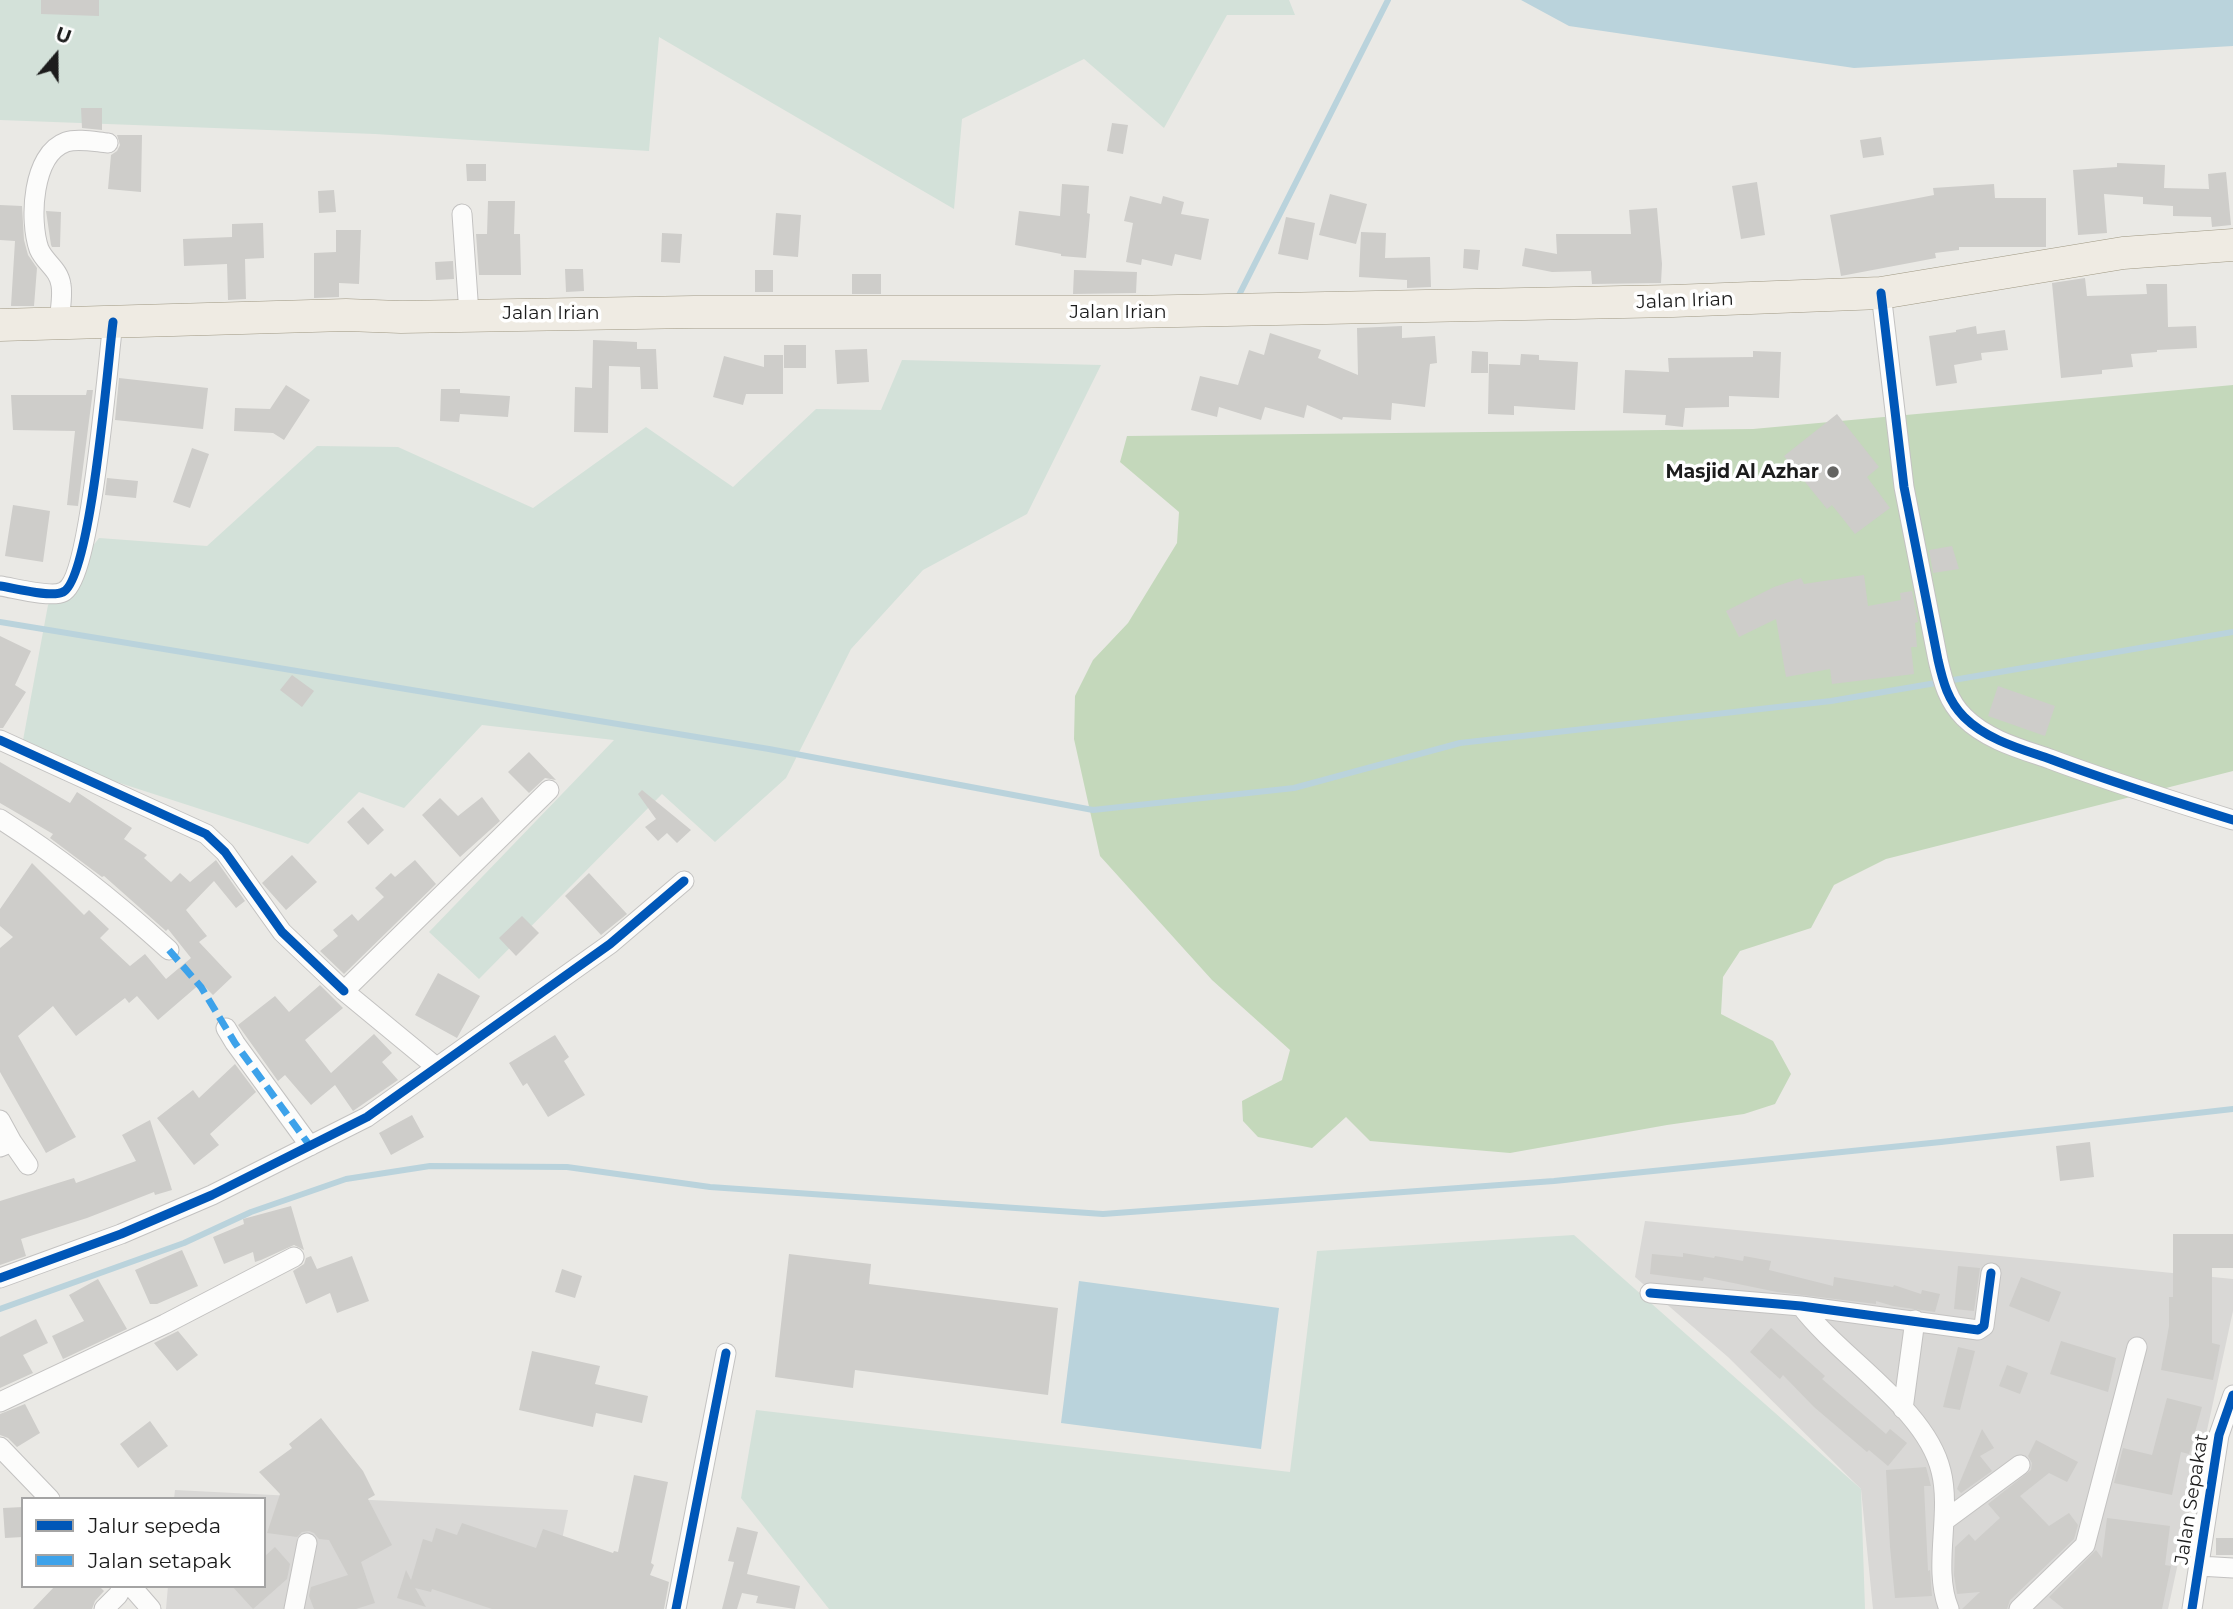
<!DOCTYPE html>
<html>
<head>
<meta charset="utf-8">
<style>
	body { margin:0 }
	#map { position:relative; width:2233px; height:1609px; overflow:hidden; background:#eae9e5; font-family:Montserrat,sans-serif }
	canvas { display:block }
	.legend { position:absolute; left:21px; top:1497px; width:245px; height:91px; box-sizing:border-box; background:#fff; border:2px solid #a4a4a4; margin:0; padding:9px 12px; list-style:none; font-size:21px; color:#1c1c1c }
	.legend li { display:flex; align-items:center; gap:14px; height:35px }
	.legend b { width:35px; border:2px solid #a4a4a4 }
	.north { position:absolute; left:21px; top:21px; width:70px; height:70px; -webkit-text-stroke:5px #fff; paint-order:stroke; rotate:20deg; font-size:19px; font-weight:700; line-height:28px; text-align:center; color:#1c1c1c }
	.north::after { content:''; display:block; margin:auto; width:24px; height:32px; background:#1c1c1c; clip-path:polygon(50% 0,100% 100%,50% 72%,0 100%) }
</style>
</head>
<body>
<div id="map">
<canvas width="2233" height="1609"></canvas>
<ul class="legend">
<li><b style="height:9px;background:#0057b8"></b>Jalur sepeda</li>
<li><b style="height:9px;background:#3da2ea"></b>Jalan setapak</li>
</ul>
<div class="north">U</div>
</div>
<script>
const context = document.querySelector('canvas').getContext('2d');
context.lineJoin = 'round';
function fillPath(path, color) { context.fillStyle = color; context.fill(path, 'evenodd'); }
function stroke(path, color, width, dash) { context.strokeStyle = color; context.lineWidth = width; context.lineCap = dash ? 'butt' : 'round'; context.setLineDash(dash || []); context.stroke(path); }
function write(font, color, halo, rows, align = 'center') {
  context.font = font + ' Montserrat,sans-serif'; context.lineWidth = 7; context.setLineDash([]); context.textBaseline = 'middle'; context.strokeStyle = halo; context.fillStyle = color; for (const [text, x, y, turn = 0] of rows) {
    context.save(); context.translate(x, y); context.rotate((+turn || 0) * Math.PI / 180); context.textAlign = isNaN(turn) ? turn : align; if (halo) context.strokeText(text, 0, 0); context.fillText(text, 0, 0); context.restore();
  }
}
fillPath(new Path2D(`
	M 1645,1221 L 2233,1279 L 2233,1311 L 2168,1609 L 1873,1609 L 1861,1489 L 1728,1357 L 1635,1277 Z
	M 175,1490 L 568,1510 L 548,1609 L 166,1609 L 168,1586 L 264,1586 L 264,1499 L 174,1499 Z`), '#d9d8d6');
fillPath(new Path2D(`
	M 2233,385 L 2233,771 L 1886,859 L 1834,885 L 1811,928 L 1740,951 L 1723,977 L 1721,1014 L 1773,1041 L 1791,1074 L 1775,1104 L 1744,1114 L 1667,1125 L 1510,1153 L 1370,1141 L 1346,1117 L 1312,1148 L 1258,1137 L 1243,1121 L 1242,1101 L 1282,1080 L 1290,1050 L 1212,980 L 1100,856 L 1074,739 L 1075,696 L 1093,660 L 1128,623 L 1177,543 L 1179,512 L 1120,462 L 1127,436 L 1753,429 Z`), '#c4d8bb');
fillPath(new Path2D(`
	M 0,0 L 1289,0 L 1295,15 L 1227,15 L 1164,128 L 1084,59 L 962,119 L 954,209 L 659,37 L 649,151 L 375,134 L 0,120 Z
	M 902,360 L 1101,365 L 1027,514 L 923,570 L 851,649 L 786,778 L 715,842 L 662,794 L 479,979 L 429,932 L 614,740 L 482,725 L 404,808 L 359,792 L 308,844 L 21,751 L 48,605 L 99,538 L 207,546 L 317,446 L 398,447 L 533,508 L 646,427 L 733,487 L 816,409 L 881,410 Z
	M 1574,1235 L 1861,1489 L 1865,1609 L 829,1609 L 741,1498 L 756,1410 L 1290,1472 L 1317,1251 Z`), '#d3e1d9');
fillPath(new Path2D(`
	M 1521,0 L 2233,0 L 2233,46 L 1854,68 L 1569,26 Z
	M 1079,1281 L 1279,1308 L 1261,1449 L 1061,1423 Z`), '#bad3dc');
stroke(new Path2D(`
	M 1236,301 L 1388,0
	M 0,622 L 769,749 L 1093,810 L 1294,788 L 1460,743 L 1831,701 L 2233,632
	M 0,1309 L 184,1243 L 251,1212 L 346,1179 L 430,1166 L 567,1167 L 710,1187 L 1103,1214 L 1554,1181 L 1941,1142 L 2233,1109`), '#bad3dc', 6);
fillPath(new Path2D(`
	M 41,0 L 99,0 L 99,16 L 41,14 Z
	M 81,108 L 102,108 L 102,130 L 82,128 Z
	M 1112,123 L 1128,125 L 1123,154 L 1107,151 Z
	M 117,135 L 142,135 L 141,192 L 108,189 L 111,155 L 117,151 L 120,145 Z
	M 1881,137 L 1884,155 L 1863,158 L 1860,140 Z
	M 2117,163 L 2165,165 L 2164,188 L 2209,189 L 2208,174 L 2226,172 L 2231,225 L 2212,227 L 2211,217 L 2173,216 L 2173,206 L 2143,204 L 2143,197 L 2104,194 L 2107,233 L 2078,235 L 2073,170 L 2117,167 Z
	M 466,164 L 486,164 L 486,181 L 467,181 Z
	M 1757,182 L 1765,235 L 1741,239 L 1732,186 Z
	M 1062,184 L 1089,186 L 1087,213 L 1090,214 L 1086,258 L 1061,256 L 1061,254 L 1015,245 L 1019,211 L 1060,216 Z
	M 1994,184 L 1995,198 L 2046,198 L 2046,247 L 1959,247 L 1959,250 L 1935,253 L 1936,258 L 1841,276 L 1830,215 L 1934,195 L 1933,188 Z
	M 334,190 L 336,212 L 319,213 L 318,191 Z
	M 1330,194 L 1367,204 L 1356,244 L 1319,235 Z
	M 1130,196 L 1161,204 L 1163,196 L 1184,202 L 1181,214 L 1209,219 L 1201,260 L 1175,254 L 1172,266 L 1142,259 L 1141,265 L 1126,262 L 1133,223 L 1124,221 Z
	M 488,201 L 515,201 L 514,234 L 520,234 L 521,275 L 479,275 L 476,234 L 487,234 Z
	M 0,205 L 22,206 L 24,240 L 28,255 L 37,268 L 34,306 L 11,306 L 15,241 L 0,240 Z
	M 1657,208 L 1662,264 L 1661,283 L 1592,284 L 1591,271 L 1552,272 L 1522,266 L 1525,248 L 1557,254 L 1556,234 L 1631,234 L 1629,210 Z
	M 46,211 L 61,212 L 60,247 L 52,247 L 51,245 Z
	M 776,213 L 801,215 L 798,257 L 773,255 Z
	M 1286,217 L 1315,223 L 1308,260 L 1278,254 Z
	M 263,223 L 264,258 L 245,259 L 246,299 L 228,300 L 227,264 L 184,266 L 183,239 L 232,237 L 232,224 Z
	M 336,230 L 361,230 L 359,284 L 339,283 L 339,297 L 314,298 L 314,253 L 336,252 Z
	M 1361,232 L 1386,233 L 1385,258 L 1430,257 L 1431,287 L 1407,288 L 1407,280 L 1359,277 Z
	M 662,233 L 682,234 L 680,263 L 661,262 Z
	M 1464,249 L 1480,250 L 1478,270 L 1463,268 Z
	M 453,261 L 454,279 L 436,280 L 435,262 Z
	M 565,269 L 583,269 L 584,291 L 566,292 Z
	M 755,270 L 773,270 L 773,292 L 755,292 Z
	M 1074,270 L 1137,272 L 1136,293 L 1073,294 Z
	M 852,274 L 881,274 L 881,294 L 852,294 Z
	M 2085,278 L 2087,296 L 2147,294 L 2146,284 L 2167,284 L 2168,327 L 2196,326 L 2197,348 L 2157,350 L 2157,352 L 2131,354 L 2133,367 L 2102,370 L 2102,374 L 2061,378 L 2052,283 Z
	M 1402,326 L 1402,338 L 1435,336 L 1437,363 L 1430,364 L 1425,407 L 1392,403 L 1391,420 L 1343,417 L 1342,420 L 1307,405 L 1304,418 L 1265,407 L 1261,420 L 1219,407 L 1217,417 L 1191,410 L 1200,376 L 1238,385 L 1249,350 L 1264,355 L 1270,333 L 1321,350 L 1318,358 L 1358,375 L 1357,328 Z
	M 1976,326 L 1977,334 L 2005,330 L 2008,350 L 1981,353 L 1982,360 L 1954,365 L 1957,383 L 1936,386 L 1929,336 L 1956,332 L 1956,330 Z
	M 593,340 L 637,342 L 637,349 L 656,349 L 658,389 L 641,389 L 640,367 L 609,366 L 608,433 L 574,432 L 575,387 L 592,388 Z
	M 784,345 L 806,345 L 806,368 L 784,368 Z
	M 867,349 L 869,382 L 837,384 L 835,350 Z
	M 1472,351 L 1488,352 L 1488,373 L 1471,373 Z
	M 1753,351 L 1781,352 L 1779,398 L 1729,396 L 1729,407 L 1685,408 L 1683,427 L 1665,425 L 1666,415 L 1623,413 L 1625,370 L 1669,372 L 1668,358 L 1753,357 Z
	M 1521,354 L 1539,355 L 1539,360 L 1578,362 L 1575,410 L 1514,406 L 1514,415 L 1488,414 L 1489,364 L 1520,365 Z
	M 764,355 L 783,355 L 783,394 L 746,394 L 743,405 L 713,397 L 724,356 L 764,367 Z
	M 119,378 L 208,388 L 203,429 L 115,420 Z
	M 286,385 L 310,400 L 284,440 L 273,433 L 234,431 L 235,408 L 270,409 Z
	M 441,389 L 460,389 L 460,393 L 510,396 L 508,417 L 460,414 L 459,422 L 440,421 Z
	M 87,390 L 93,390 L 78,506 L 67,505 L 75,431 L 13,430 L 11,395 L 86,395 Z
	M 1837,414 L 1879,467 L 1867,477 L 1890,508 L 1855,534 L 1832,505 L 1827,509 L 1784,456 Z
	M 192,448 L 209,454 L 190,508 L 173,502 Z
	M 107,478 L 138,481 L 136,498 L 105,495 Z
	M 13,505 L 50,511 L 43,562 L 5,556 Z
	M 1952,546 L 1959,569 L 1933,573 L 1929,550 Z
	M 1864,575 L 1868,606 L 1901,600 L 1900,593 L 1912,591 L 1918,622 L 1915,623 L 1917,647 L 1911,647 L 1914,674 L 1832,684 L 1830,669 L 1786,677 L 1776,619 L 1739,637 L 1726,611 L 1774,587 L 1801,578 L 1804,584 Z
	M 0,636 L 31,651 L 15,685 L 26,692 L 3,728 L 0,728 Z
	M 292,675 L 314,691 L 302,707 L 280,690 Z
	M 1998,686 L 2055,706 L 2045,736 L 1988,716 Z
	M 529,752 L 556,780 L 545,778 L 529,793 L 508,772 Z
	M 0,762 L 70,803 L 77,792 L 132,828 L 124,839 L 147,855 L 144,858 L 171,882 L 180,873 L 190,882 L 216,860 L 245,901 L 236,908 L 214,881 L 186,910 L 207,936 L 199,942 L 232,977 L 213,995 L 201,983 L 158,1020 L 137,996 L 129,1003 L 125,998 L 76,1036 L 53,1006 L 18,1036 L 76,1137 L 46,1153 L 0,1072 L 0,948 L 13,937 L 0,926 L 0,909 L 32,863 L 84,915 L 89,910 L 109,929 L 100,938 L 130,966 L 145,954 L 166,979 L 191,958 L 168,929 L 166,931 L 104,876 L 102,877 L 50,838 L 53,834 L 0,803 Z
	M 642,790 L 691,830 L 677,843 L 667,833 L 658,841 L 645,827 L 656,819 L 638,794 Z
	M 482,797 L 500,821 L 460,857 L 422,815 L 440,798 L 458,816 Z
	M 363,807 L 384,830 L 368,845 L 347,822 Z
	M 292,855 L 317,882 L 286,910 L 262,883 Z
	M 415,860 L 436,884 L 344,974 L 320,951 L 338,936 L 333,930 L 352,914 L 358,921 L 384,897 L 375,888 L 391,873 L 395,877 Z
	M 589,873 L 627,914 L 601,935 L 565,896 Z
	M 522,916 L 539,933 L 516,956 L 499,938 Z
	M 438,973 L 480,996 L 457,1038 L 415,1015 Z
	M 320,985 L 343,1008 L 305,1040 L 331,1073 L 374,1034 L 392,1053 L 382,1062 L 398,1080 L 353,1111 L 335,1085 L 311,1105 L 285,1075 L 278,1081 L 238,1025 L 275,996 L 289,1012 Z
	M 555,1035 L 569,1057 L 564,1061 L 585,1095 L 548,1117 L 527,1083 L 523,1086 L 509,1063 Z
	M 235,1064 L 256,1092 L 210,1134 L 219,1145 L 194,1165 L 157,1118 L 193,1090 L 199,1098 Z
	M 412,1115 L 424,1137 L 391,1155 L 379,1133 Z
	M 150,1120 L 172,1190 L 155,1195 L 154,1192 L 87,1218 L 21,1239 L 26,1256 L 0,1265 L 0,1201 L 74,1178 L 76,1183 L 136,1161 L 122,1135 Z
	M 2090,1142 L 2094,1177 L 2060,1181 L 2056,1146 Z
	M 291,1206 L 304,1250 L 294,1245 L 261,1260 L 255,1262 L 253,1252 L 224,1264 L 213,1237 L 244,1224 L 243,1219 Z
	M 2173,1234 L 2233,1234 L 2233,1268 L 2212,1268 L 2212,1343 L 2220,1345 L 2213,1380 L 2161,1370 L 2169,1326 L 2169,1297 L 2173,1297 Z
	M 182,1250 L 198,1286 L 157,1304 L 150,1304 L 135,1270 Z
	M 1683,1253 L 1714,1258 L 1715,1256 L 1743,1261 L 1744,1256 L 1771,1261 L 1769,1270 L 1833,1286 L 1834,1277 L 1893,1287 L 1894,1285 L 1921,1294 L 1922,1290 L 1940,1294 L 1935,1312 L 1893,1306 L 1876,1301 L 1876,1304 L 1777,1292 L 1704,1277 L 1703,1281 L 1650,1274 L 1652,1254 L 1683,1257 Z
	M 789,1254 L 871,1264 L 869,1284 L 1058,1308 L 1048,1395 L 855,1370 L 853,1388 L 775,1377 Z
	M 311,1256 L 317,1269 L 352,1256 L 369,1301 L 337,1313 L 330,1293 L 306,1304 L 293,1271 L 304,1264 L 306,1258 Z
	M 1958,1266 L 1980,1268 L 1974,1311 L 1954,1309 Z
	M 562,1269 L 582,1276 L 575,1298 L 555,1292 Z
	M 2021,1277 L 2061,1292 L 2049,1322 L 2009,1306 Z
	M 98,1279 L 127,1329 L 63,1359 L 52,1336 L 84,1321 L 69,1295 Z
	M 36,1319 L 48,1343 L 23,1355 L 33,1373 L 0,1388 L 0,1337 Z
	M 1771,1328 L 1825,1376 L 1822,1379 L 1886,1434 L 1890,1429 L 1907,1443 L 1888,1466 L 1869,1450 L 1867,1452 L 1814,1407 L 1783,1375 L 1780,1379 L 1750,1352 Z
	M 178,1331 L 198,1355 L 177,1371 L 154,1343 Z
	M 2061,1341 L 2116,1358 L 2108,1392 L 2050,1374 Z
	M 1958,1347 L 1975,1351 L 1960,1410 L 1943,1407 Z
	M 532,1351 L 600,1366 L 595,1384 L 648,1396 L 642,1423 L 596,1413 L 593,1427 L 519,1410 Z
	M 2007,1365 L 2028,1373 L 2020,1394 L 1999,1386 Z
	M 2167,1398 L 2202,1407 L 2189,1454 L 2181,1452 L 2172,1495 L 2114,1483 L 2123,1448 L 2152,1455 Z
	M 25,1404 L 40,1433 L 17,1447 L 8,1438 L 0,1435 L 0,1414 Z
	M 321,1418 L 363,1471 L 375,1495 L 368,1499 L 392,1545 L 361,1562 L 375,1603 L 356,1609 L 314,1609 L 309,1596 L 311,1587 L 348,1575 L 329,1540 L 319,1539 L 314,1533 L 309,1531 L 302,1532 L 297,1537 L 267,1533 L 280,1494 L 259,1472 L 292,1448 L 289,1444 Z
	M 150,1421 L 168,1446 L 138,1468 L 120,1444 Z
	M 1982,1429 L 1994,1448 L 1980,1456 L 1992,1471 L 1961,1493 L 1957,1489 Z
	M 2036,1440 L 2078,1462 L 2067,1482 L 2049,1473 L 2020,1496 L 2049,1526 L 2069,1513 L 2078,1525 L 2074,1539 L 2010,1600 L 2007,1609 L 1962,1609 L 1980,1592 L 1957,1594 L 1954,1575 L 1955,1547 L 1969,1534 L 1975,1541 L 2000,1518 L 1988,1504 L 2031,1470 L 2032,1463 L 2028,1456 Z
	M 1926,1467 L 1931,1486 L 1924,1486 L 1928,1571 L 1930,1570 L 1932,1596 L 1895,1598 L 1890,1547 L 1886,1470 Z
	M 634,1475 L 668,1482 L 651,1563 L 654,1565 L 650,1575 L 669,1582 L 664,1609 L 492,1609 L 432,1589 L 431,1592 L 415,1588 L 426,1607 L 397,1598 L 406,1570 L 411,1580 L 423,1539 L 432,1542 L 436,1528 L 457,1535 L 462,1523 L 536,1548 L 543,1529 L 613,1553 L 614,1551 L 618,1552 Z
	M 23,1507 L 23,1537 L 5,1538 L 3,1508 Z
	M 2107,1518 L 2170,1526 L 2165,1565 L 2171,1566 L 2162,1609 L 2064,1609 L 2049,1597 L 2096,1550 L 2102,1558 Z
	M 737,1527 L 758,1532 L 747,1574 L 800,1586 L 795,1609 L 756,1603 L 758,1596 L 742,1593 L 737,1609 L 722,1609 L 734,1562 L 728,1561 Z
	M 2216,1538 L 2233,1538 L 2233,1555 L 2216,1555 Z
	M 275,1547 L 290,1564 L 287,1579 L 253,1609 L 232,1586 L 264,1586 L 264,1557 Z
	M 55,1586 L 99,1586 L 104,1591 L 95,1601 L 92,1609 L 33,1609 Z`), '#cecdca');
const minor = new Path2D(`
	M 462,214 L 469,314
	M 1881,293 L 1904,487 L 1938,660 C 1943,682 1948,701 1964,717 C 1987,740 2021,749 2050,759 C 2111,782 2172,801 2233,820
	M 59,322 C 60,310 63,296 61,285 C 59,269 45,263 39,249 C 29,220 32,154 66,142 C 78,138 96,142 108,143
	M 0,586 C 14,588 51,598 63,592 C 91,580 108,360 113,322
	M 0,740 L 206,834 L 225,852 L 282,932 L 344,991
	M 0,819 C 60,857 116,902 169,950
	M 226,1028 L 235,1043 L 310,1146
	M 435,1066 L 344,991 L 549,790
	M 0,1120 L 12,1142
	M 0,1147 L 12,1142 L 28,1165
	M 0,1278 L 121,1234 L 212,1195 L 367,1117 L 610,944 L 684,881
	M 1650,1293 L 1801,1306 L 1978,1330 L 1984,1326 L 1991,1273
	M 1801,1306 C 1840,1358 1926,1408 1941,1471 C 1952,1514 1932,1568 1949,1609
	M 0,1402 L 165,1324 L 294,1257
	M 1903,1409 L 1915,1320
	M 0,1447 L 50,1499
	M 1944,1521 L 2020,1465
	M 2199,1566 L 2233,1568
	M 131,1586 L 151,1609
	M 104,1609 L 118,1595 L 123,1586
	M 294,1609 L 307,1543
	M 676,1609 L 726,1353
	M 2019,1609 L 2085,1545 L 2137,1347
	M 2192,1609 L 2219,1435 L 2233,1395`);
const primary = new Path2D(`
	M 0,325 L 346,315 L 401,317 L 694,312 L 1128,312 L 1673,301 L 1881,293 L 2123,253 L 2233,245`);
stroke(minor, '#c3c2c1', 21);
stroke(primary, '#9f9883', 33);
stroke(minor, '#fcfcfb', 19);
stroke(primary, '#efebe3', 32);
stroke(new Path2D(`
	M 169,950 L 201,987 L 235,1043 L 310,1146`), '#3da2ea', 7, [14, 7]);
stroke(new Path2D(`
	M 1881,293 L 1904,487 L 1938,660 C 1943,682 1948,701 1964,717 C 1987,740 2021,749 2050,759 C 2111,782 2172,801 2233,820
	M 0,586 C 14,588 51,598 63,592 C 91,580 108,360 113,322
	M 0,740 L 206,834 L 225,852 L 282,932 L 344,991
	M 0,1278 L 121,1234 L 212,1195 L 367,1117 L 610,944 L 684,881
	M 1650,1293 L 1801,1306 L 1978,1330 L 1984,1326 L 1991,1273
	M 676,1609 L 726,1353
	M 2192,1609 L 2219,1435 L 2233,1395`), '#0057b8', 9);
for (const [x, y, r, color] of [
	[1833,472,7,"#646462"]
]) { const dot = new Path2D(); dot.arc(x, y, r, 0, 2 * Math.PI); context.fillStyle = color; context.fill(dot); stroke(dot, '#fff', 2.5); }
write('19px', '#1c1c1c', '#fff', [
	["Jalan Irian",1685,301,-2],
	["Jalan Irian",1118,312],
	["Jalan Irian",551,313],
	["Jalan Sepakat",2192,1499,-81]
]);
write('bold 19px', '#1c1c1c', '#fff', [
	["Masjid Al Azhar",1819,472]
], 'right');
</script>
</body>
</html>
